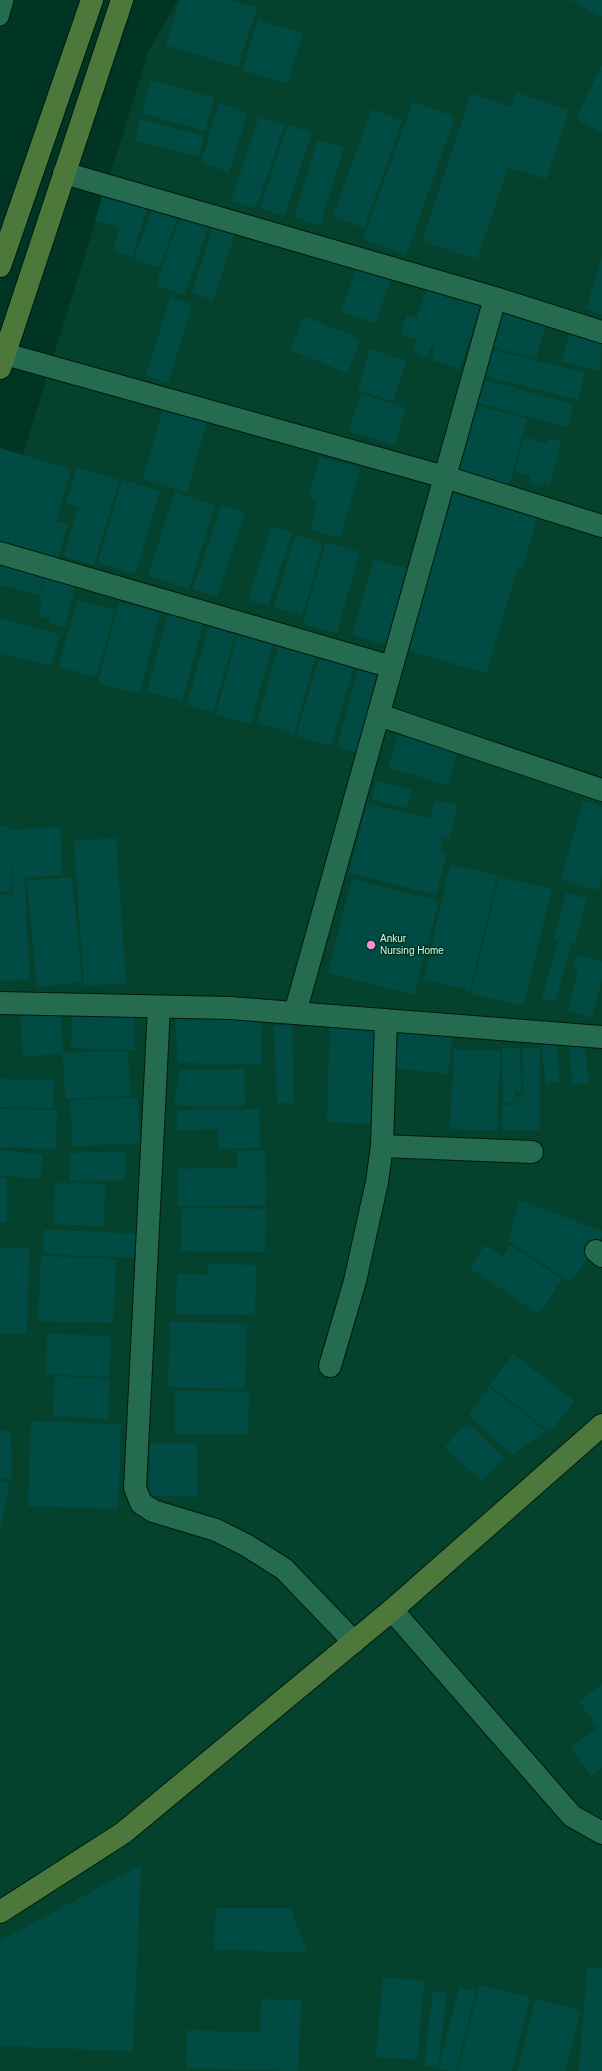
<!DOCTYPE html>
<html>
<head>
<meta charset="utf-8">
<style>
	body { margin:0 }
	canvas { display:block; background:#003523 }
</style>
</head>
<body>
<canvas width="602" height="2071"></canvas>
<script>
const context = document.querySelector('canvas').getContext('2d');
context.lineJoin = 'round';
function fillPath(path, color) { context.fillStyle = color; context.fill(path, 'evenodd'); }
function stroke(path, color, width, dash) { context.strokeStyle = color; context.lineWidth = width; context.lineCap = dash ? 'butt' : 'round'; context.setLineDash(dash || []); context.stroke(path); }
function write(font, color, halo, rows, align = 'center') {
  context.font = font + ' Arial,sans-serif'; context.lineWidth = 3; context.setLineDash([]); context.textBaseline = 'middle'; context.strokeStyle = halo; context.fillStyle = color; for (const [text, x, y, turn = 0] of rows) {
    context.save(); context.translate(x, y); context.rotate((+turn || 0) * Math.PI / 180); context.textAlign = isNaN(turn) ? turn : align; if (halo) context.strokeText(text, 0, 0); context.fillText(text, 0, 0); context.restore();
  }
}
fillPath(new Path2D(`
	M 178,0 L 602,0 L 602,2071 L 0,2071 L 0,528 L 149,50 Z`), '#05422e');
fillPath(new Path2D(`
	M 180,0 L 231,0 L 257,8 L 238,67 L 166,45 Z
	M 571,0 L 602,0 L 602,17 Z
	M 258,20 L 303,33 L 287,84 L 242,70 Z
	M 602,65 L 602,132 L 576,119 Z
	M 151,80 L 214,98 L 205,131 L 142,113 Z
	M 516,92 L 569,110 L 546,179 L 508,167 L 477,259 L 422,241 L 471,93 L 511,107 Z
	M 413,102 L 455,117 L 406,255 L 363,239 Z
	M 219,103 L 247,113 L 229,172 L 201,163 Z
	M 372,109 L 402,121 L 364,228 L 333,216 Z
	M 259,117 L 284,126 L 256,208 L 231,201 Z
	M 140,119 L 204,136 L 199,157 L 135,140 Z
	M 288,125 L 312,133 L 284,216 L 260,208 Z
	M 318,140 L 344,148 L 320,225 L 294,217 Z
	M 105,188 L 149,201 L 132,257 L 113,251 L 119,228 L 95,221 Z
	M 155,201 L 180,210 L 159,268 L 134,259 Z
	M 183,210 L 211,220 L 184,295 L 156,285 Z
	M 215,220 L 237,227 L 213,300 L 192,293 Z
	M 602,257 L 602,314 L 586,309 Z
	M 357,267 L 391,279 L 375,323 L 341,311 Z
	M 430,283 L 483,303 L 459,369 L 432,360 L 435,347 L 430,346 L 427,358 L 413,352 L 417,340 L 400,334 L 407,315 L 416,318 Z
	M 170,297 L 192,304 L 168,383 L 146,376 Z
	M 496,310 L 546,323 L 536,359 L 486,345 Z
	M 304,316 L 361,339 L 347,373 L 290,350 Z
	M 571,327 L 602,335 L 600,371 L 562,361 Z
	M 370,349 L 406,361 L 393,401 L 358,390 Z
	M 490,349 L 585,373 L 578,400 L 484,376 Z
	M 484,380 L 574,404 L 568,427 L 478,403 Z
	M 361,394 L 406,408 L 394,446 L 349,431 Z
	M 474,405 L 527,419 L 509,485 L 456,471 Z
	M 163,409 L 207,422 L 187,492 L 143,479 Z
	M 524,437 L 546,443 L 548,438 L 561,442 L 550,485 L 543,483 L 542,486 L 529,483 L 531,476 L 515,471 Z
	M 0,448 L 71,470 L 56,521 L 68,525 L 56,564 L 0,548 Z
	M 320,457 L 360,468 L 340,538 L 310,529 L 318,500 L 309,497 Z
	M 77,468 L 119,480 L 94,565 L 64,556 L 78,507 L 66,503 Z
	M 122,480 L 160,491 L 135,574 L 98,563 Z
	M 175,492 L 215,505 L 189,589 L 148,575 Z
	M 453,493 L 537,518 L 522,569 L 518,567 L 486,673 L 407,650 Z
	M 221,505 L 245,513 L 217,597 L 193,589 Z
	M 272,526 L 292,533 L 268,606 L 248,600 Z
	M 295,535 L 323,543 L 302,616 L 274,608 Z
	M 326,543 L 359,552 L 337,633 L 303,624 Z
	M 374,559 L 407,569 L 385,645 L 352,635 Z
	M 0,560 L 46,571 L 39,595 L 0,585 Z
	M 45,578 L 75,587 L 65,627 L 49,623 L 50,619 L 39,616 L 42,603 L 39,602 Z
	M 77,600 L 115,610 L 96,677 L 59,666 Z
	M 119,602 L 160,613 L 139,694 L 98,683 Z
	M 169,610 L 204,620 L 182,701 L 147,691 Z
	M 0,618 L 60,635 L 51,666 L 0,652 Z
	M 209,627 L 235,634 L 213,712 L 187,705 Z
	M 238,634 L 273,644 L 250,724 L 216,715 Z
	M 279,644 L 316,654 L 294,734 L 257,723 Z
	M 321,652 L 355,662 L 331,746 L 296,736 Z
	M 358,668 L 381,675 L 361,753 L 337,747 Z
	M 398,735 L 457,752 L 448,785 L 388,768 Z
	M 376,781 L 412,790 L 407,808 L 372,800 Z
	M 436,800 L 458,805 L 450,839 L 443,837 L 440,851 L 447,853 L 436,895 L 349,873 L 367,803 L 430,819 Z
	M 583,801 L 602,807 L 602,876 L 598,890 L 561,880 Z
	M 0,826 L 9,826 L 9,830 L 60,827 L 62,875 L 24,877 L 30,979 L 0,981 L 0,895 L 13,894 L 10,838 L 11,892 L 0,892 Z
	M 116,838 L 126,983 L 84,986 L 74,841 Z
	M 450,865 L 497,875 L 470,990 L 424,980 Z
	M 72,877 L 82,982 L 37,987 L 27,881 Z
	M 499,877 L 552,889 L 523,1006 L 471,994 Z
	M 352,879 L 439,901 L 414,995 L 328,973 Z
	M 566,893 L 587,899 L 575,943 L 572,942 L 555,1002 L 542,998 L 559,939 L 554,938 Z
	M 577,955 L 602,962 L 602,978 L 592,1017 L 568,1011 L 578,970 L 573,969 Z
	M 60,1008 L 63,1053 L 23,1057 L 20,1011 Z
	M 72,1012 L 135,1014 L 134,1050 L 71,1048 Z
	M 175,1018 L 262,1019 L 261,1064 L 178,1063 Z
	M 330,1023 L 378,1025 L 375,1124 L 327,1122 Z
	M 292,1025 L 294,1103 L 277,1103 L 274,1026 Z
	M 398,1026 L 453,1032 L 448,1074 L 394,1068 Z
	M 555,1037 L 560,1082 L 546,1084 L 541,1039 Z
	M 584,1038 L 589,1083 L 573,1085 L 568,1040 Z
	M 502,1048 L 520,1048 L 521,1092 L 514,1092 L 514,1103 L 503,1103 Z
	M 523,1048 L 540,1048 L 540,1130 L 502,1130 L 502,1105 L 515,1105 L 515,1097 L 523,1097 Z
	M 454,1049 L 500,1051 L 497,1131 L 450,1129 Z
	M 128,1051 L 130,1096 L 65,1099 L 63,1053 Z
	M 244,1069 L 245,1106 L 174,1106 L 180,1070 Z
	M 0,1079 L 54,1080 L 53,1108 L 0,1107 Z
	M 138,1097 L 140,1143 L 73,1146 L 70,1100 Z
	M 0,1109 L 57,1110 L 56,1149 L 0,1147 Z
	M 259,1109 L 260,1148 L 218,1149 L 218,1129 L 177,1130 L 177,1110 Z
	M 0,1150 L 43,1155 L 40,1179 L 0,1175 Z
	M 265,1150 L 266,1205 L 178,1206 L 178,1169 L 237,1168 L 237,1151 Z
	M 125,1152 L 125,1180 L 70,1181 L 70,1153 Z
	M 0,1178 L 7,1178 L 7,1222 L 0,1222 Z
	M 55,1183 L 105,1184 L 104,1226 L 54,1224 Z
	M 519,1200 L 602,1231 L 602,1237 L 571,1282 L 509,1241 Z
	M 182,1208 L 266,1209 L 265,1252 L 181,1251 Z
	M 44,1230 L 144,1234 L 143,1258 L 43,1254 Z
	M 485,1245 L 503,1257 L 510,1245 L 562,1279 L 539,1314 L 470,1268 Z
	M 0,1248 L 29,1249 L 27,1334 L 0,1334 Z
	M 41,1256 L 116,1259 L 113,1323 L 38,1321 Z
	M 208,1264 L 256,1265 L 255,1315 L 176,1314 L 177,1274 L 208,1275 Z
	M 170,1322 L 247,1324 L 245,1389 L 168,1387 Z
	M 47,1334 L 111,1336 L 109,1377 L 46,1374 Z
	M 513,1354 L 574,1401 L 550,1432 L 490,1385 Z
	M 55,1376 L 109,1379 L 108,1419 L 53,1416 Z
	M 489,1387 L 546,1431 L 512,1455 L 469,1415 Z
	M 175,1391 L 249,1392 L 248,1434 L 175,1434 Z
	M 31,1421 L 121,1424 L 118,1509 L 28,1506 Z
	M 467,1423 L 504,1457 L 482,1481 L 445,1447 Z
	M 0,1431 L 11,1431 L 12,1480 L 0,1478 Z
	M 150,1443 L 197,1444 L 197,1496 L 149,1496 Z
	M 0,1481 L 9,1483 L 1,1528 L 0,1528 Z
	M 602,1684 L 602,1768 L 591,1776 L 571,1747 L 598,1728 L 579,1701 Z
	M 141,1865 L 133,2051 L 0,2046 L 0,1941 Z
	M 216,1908 L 290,1908 L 308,1953 L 214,1949 Z
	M 587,1967 L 602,1968 L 602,2071 L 579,2071 Z
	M 383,1977 L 424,1981 L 417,2060 L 376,2057 Z
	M 480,1985 L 530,1997 L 512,2071 L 458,2071 Z
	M 459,1987 L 476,1991 L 456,2071 L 451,2071 L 439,2068 Z
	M 433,1991 L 447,1992 L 438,2068 L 424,2066 Z
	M 261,1999 L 301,2000 L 298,2071 L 186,2068 L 187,2030 L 260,2033 Z
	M 536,1999 L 581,2011 L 565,2071 L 517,2071 Z`), '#004c45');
const lane = new Path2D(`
	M 0,17 L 5,0`);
const street = new Path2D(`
	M 64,173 L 495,298 L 602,332
	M 5,354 L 445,477 L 602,526
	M 0,553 L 392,667
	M 379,715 L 602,790
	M 0,1003 L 230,1008 L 602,1037
	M 159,1007 L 135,1488 L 141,1503 L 153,1511 L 216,1530 L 246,1545 L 284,1569 L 354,1642
	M 295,1013 L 495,298
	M 382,1146 L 532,1152
	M 596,1251 L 602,1256
	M 330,1366 L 355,1281 L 377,1182 L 382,1146 L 386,1020
	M 392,1610 L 572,1816 L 602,1833`);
const secondary = new Path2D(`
	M 0,266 L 92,0
	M 0,368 L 122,0
	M 0,1912 L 123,1833 L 392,1610 L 602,1425`);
stroke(lane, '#00190f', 19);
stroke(street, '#00190f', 24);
stroke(secondary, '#00190f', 24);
stroke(lane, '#256b50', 17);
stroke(street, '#256b50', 22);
stroke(secondary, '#4c793b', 22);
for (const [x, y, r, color] of [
	[371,945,5,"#f790ce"]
]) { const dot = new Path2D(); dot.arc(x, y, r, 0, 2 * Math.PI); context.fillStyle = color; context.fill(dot); stroke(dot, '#003523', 1.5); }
write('10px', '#d0fbe6', '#003523', [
	["Ankur",380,939],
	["Nursing Home",380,951]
], 'left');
</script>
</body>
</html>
